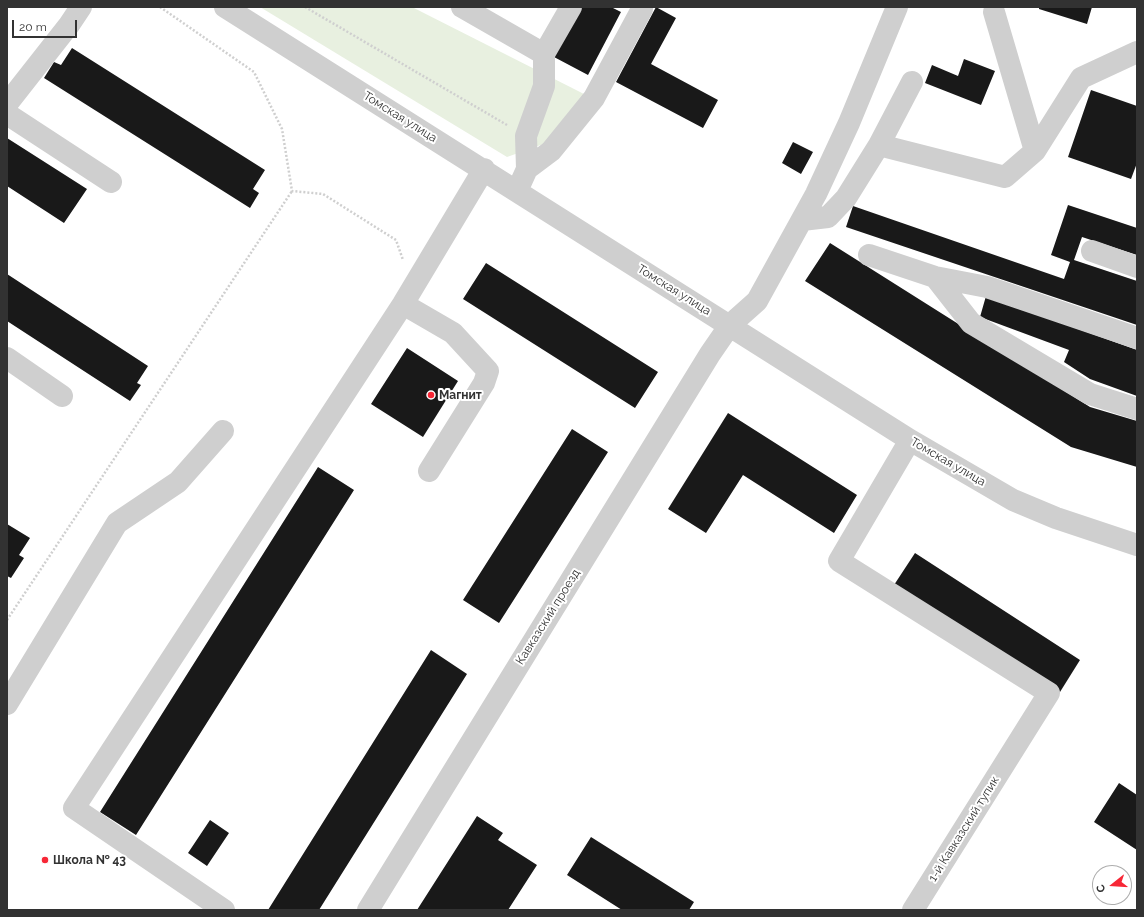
<!DOCTYPE html>
<html>
<head>
<meta charset="utf-8">
<style>
	body { margin:0 }
	#map { position:relative; width:1144px; height:917px; overflow:hidden; background:#fff; font-family:Raleway,sans-serif }
	canvas { display:block }
	.frame { position:absolute; inset:0; border:8px solid #323232; pointer-events:none }
	.north { position:absolute; left:1092px; top:865px; width:40px; height:40px; box-sizing:border-box; background:#fff; border:1px solid #adadad; border-radius:50%; rotate:253deg; font-size:11px; font-weight:700; line-height:16px; text-align:center; color:#323232 }
	.north::after { content:''; display:block; margin:auto; width:14px; height:18px; background:#f72736; clip-path:polygon(50% 0,100% 100%,50% 72%,0 100%) }
	.scale { position:absolute; left:12px; top:20px; width:65px; height:18px; box-sizing:border-box; border:2px solid #323232; border-top:0; padding-left:5px; font-size:12px; line-height:14px; white-space:nowrap; color:#323232; -webkit-text-stroke:3px #fff; paint-order:stroke }
</style>
</head>
<body>
<div id="map">
<canvas width="1144" height="917"></canvas>
<div class="frame"></div>
<div class="north">С</div>
<div class="scale">20 m</div>
</div>
<script>
const context = document.querySelector('canvas').getContext('2d');
context.lineJoin = 'round';
function fillPath(path, color) { context.fillStyle = color; context.fill(path, 'evenodd'); }
function stroke(path, color, width, dash) { context.strokeStyle = color; context.lineWidth = width; context.lineCap = dash ? 'butt' : 'round'; context.setLineDash(dash || []); context.stroke(path); }
function write(font, color, halo, rows, align = 'center') {
  context.font = font + ' Raleway,sans-serif'; context.lineWidth = 4; context.setLineDash([]); context.textBaseline = 'middle'; context.strokeStyle = halo; context.fillStyle = color; for (const [text, x, y, turn = 0] of rows) {
    context.save(); context.translate(x, y); context.rotate((+turn || 0) * Math.PI / 180); context.textAlign = isNaN(turn) ? turn : align; if (halo) context.strokeText(text, 0, 0); context.fillText(text, 0, 0); context.restore();
  }
}
fillPath(new Path2D(`
	M 260,7 L 412,7 L 584,94 L 549,142 L 507,157 Z`), '#e8f0e0');
fillPath(new Path2D(`
	M 579,7 L 611,7 L 621,12 L 588,75 L 554,57 Z
	M 656,7 L 676,18 L 651,64 L 718,100 L 703,128 L 616,82 Z
	M 1039,7 L 1092,7 L 1087,24 L 1039,9 Z
	M 72,48 L 265,170 L 253,189 L 259,193 L 250,208 L 44,78 L 54,62 L 61,65 Z
	M 964,59 L 995,71 L 981,105 L 925,83 L 932,65 L 958,76 Z
	M 1091,90 L 1137,106 L 1137,163 L 1131,179 L 1068,157 Z
	M 7,138 L 87,189 L 64,223 L 7,186 Z
	M 793,142 L 813,152 L 801,174 L 782,163 Z
	M 1068,205 L 1137,228 L 1137,255 L 1082,237 L 1074,260 L 1137,281 L 1137,325 L 846,227 L 853,206 L 1064,279 L 1070,262 L 1051,255 Z
	M 830,243 L 1090,407 L 1137,421 L 1137,467 L 1071,447 L 805,281 Z
	M 486,263 L 658,372 L 635,408 L 463,299 Z
	M 7,274 L 148,366 L 137,383 L 141,385 L 130,401 L 7,321 Z
	M 986,296 L 1137,350 L 1137,396 L 1090,379 L 1064,362 L 1069,350 L 980,317 Z
	M 407,348 L 458,381 L 423,437 L 371,404 Z
	M 728,413 L 857,495 L 834,533 L 743,475 L 706,533 L 668,509 Z
	M 572,429 L 608,452 L 499,623 L 463,600 Z
	M 318,467 L 354,490 L 136,835 L 100,812 Z
	M 7,524 L 30,538 L 19,555 L 24,558 L 11,578 L 7,576 Z
	M 915,553 L 1080,660 L 1060,692 L 894,585 Z
	M 431,650 L 467,674 L 319,910 L 268,910 Z
	M 1119,783 L 1137,795 L 1137,850 L 1094,822 Z
	M 477,816 L 503,833 L 498,840 L 537,865 L 508,910 L 417,910 Z
	M 210,820 L 229,833 L 207,866 L 188,853 Z
	M 591,837 L 694,902 L 689,910 L 622,910 L 567,875 Z`), '#191919');
stroke(new Path2D(`
	M 160,7 L 254,72 L 282,129 L 292,191 L 323,194 L 396,240 L 403,260
	M 305,7 L 507,125
	M 7,620 L 292,191`), '#cfcfcf', 2.5, [2, 2]);
stroke(new Path2D(`
	M 225,7 L 910,440 L 1013,500 L 1056,518 L 1137,545
	M 462,7 L 544,54
	M 994,12 L 1035,151
	M 7,104 L 69,25 L 81,7
	M 7,114 L 111,182
	M 879,145 L 912,82
	M 527,169 L 526,136 L 544,86 L 544,54 L 571,7
	M 517,191 L 527,169 L 551,151 L 594,98 L 642,9
	M 802,220 L 828,217 L 846,198 L 879,145 L 1005,177 L 1035,151 L 1081,78 L 1137,52
	M 1092,251 L 1137,267
	M 869,255 L 935,277 L 987,287 L 1137,338
	M 935,277 L 971,323 L 1090,394 L 1137,409
	M 403,304 L 453,333 L 488,371 L 484,383 L 429,471
	M 7,358 L 62,396
	M 910,440 L 839,561 L 1049,693 L 913,910
	M 7,704 L 117,523 L 178,482 L 223,431
	M 224,910 L 74,808 L 403,304 L 484,169
	M 368,910 L 710,354 L 730,325 L 757,301 L 816,194 L 849,123 L 897,7`), '#cfcfcf', 22);
for (const [x, y, r, color] of [
	[431,395,4,"#f72736"],
	[45,860,4,"#f72736"]
]) { const dot = new Path2D(); dot.arc(x, y, r, 0, 2 * Math.PI); context.fillStyle = color; context.fill(dot); stroke(dot, '#fff', 1.5); }
write('12px', '#323232', '#fff', [
	["Томская улица",400,117,32],
	["Томская улица",674,290,32],
	["Томская улица",948,462,30],
	["Кавказский проезд",548,617,-58],
	["1-й Кавказский тупик",964,829,-58]
]);
write('bold 12px', '#323232', '#fff', [
	["Магнит",439,395],
	["Школа № 43",53,860]
], 'left');
</script>
</body>
</html>
